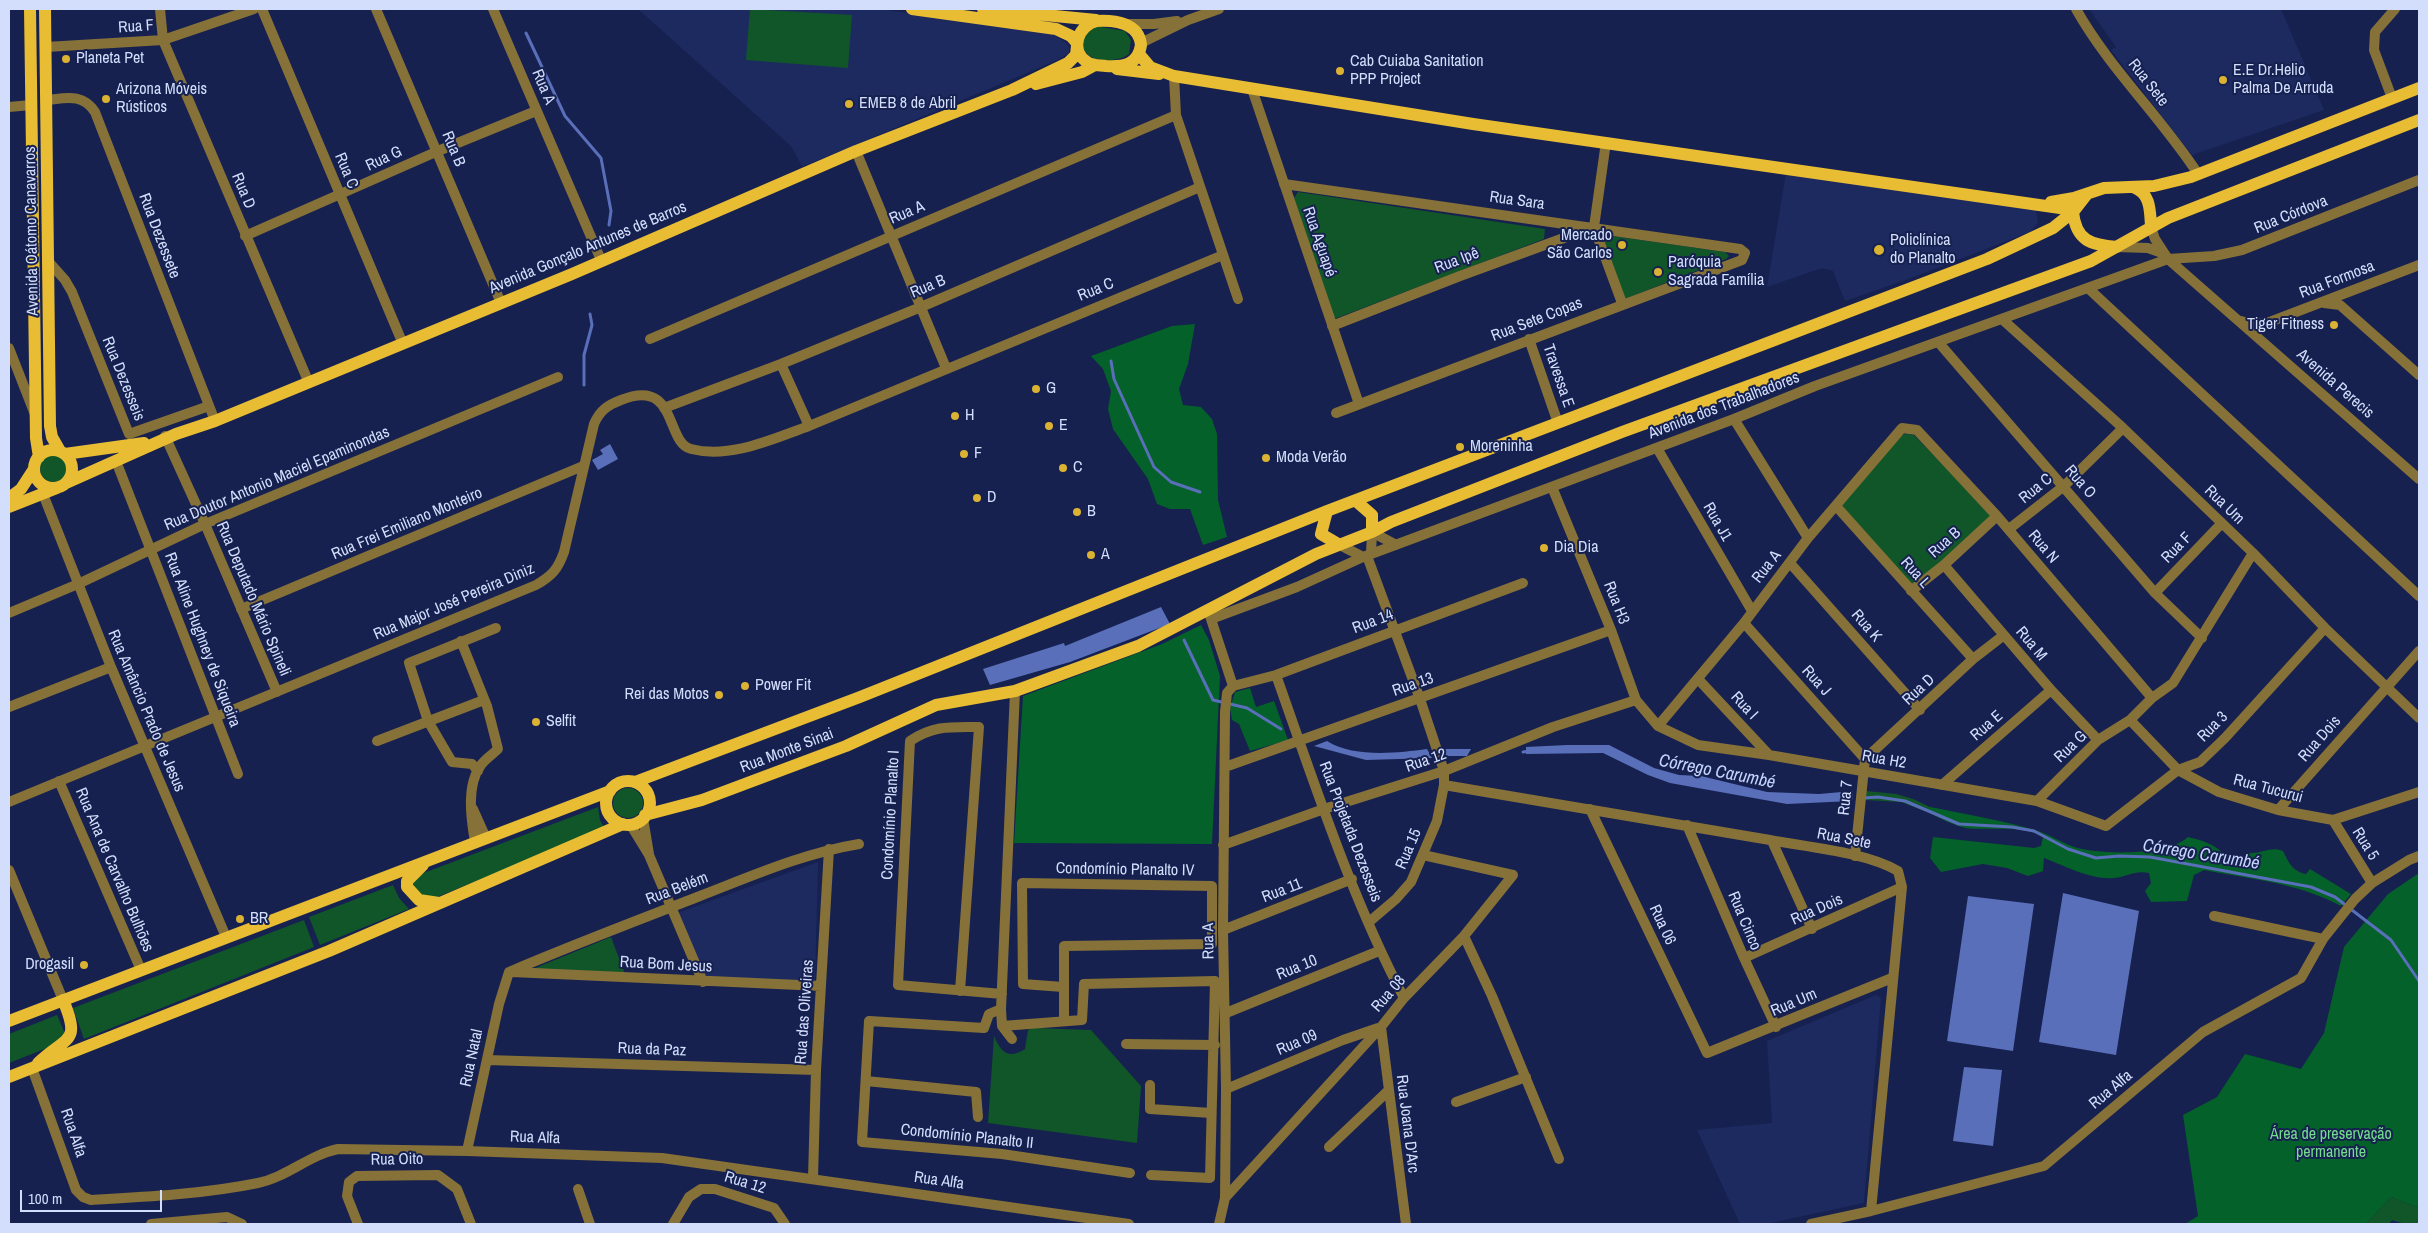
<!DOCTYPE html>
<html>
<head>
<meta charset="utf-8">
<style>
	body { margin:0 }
	#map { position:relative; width:2428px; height:1233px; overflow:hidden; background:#162150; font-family:"Archivo Narrow",sans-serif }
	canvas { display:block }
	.frame { position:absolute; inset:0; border:10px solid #d3defc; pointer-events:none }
	.scale { position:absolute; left:20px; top:1190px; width:142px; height:22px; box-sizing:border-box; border:2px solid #d3defc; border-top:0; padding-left:6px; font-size:15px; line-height:18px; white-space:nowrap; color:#d3defc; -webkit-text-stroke:4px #162150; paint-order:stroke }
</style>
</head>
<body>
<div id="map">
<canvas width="2428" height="1233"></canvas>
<div class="frame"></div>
<div class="scale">100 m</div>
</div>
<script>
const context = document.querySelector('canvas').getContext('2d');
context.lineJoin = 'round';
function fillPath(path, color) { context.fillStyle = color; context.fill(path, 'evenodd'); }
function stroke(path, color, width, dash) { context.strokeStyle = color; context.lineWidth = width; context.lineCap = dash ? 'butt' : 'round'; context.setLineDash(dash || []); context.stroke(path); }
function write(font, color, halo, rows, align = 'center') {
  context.font = font + ' "Archivo Narrow",sans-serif'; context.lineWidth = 4; context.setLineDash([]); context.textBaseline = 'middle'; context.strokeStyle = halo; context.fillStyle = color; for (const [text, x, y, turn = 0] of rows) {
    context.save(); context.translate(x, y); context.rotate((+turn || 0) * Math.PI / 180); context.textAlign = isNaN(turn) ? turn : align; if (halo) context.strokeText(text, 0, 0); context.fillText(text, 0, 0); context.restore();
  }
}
fillPath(new Path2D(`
	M 638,9 L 879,9 L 1052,34 L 1065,42 L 1069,47 L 1069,53 L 1058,60 L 802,167 L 792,147 Z
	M 2089,9 L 2281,9 L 2324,110 L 2192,155 L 2111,50 L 2116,47 Z
	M 1786,173 L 2036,209 L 2038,223 L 2030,232 L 1911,278 L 1845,301 L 1833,271 L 1822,268 L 1767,287 Z
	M 818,862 L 815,983 L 705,980 L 677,913 Z
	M 1876,995 L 1881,998 L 1864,1203 L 1766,1224 L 1740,1224 L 1697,1130 L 1772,1123 L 1767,1041 Z`), '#1d2a60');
fillPath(new Path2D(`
	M 750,9 L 852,15 L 848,68 L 746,60 Z
	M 1095,26 L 1125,31 L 1131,40 L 1129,54 C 1119,62 1092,64 1084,50 C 1082,47 1082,42 1082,38 Z
	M 1298,192 L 1545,229 L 1544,239 L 1334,319 L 1294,198 Z
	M 1605,235 L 1725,252 L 1729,256 L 1726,259 L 1625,299 L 1603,237 Z
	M 1906,434 L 1914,435 L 1993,517 L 1912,587 L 1841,506 L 1901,435 Z
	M40 468a14 14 0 1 1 28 0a14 14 0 1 1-28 0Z
	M613 803a15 15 0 1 1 30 0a15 15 0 1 1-30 0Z
	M 1866,791 L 1896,794 L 1913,799 L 1930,807 L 1930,813 L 1901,802 L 1865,800 Z
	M 598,807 L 600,820 L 605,829 L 432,899 L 422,896 L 412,886 L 413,877 Z
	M 393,885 L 399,898 L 409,909 L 320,945 L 309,917 Z
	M 304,920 L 314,947 L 84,1039 L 73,1008 Z
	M 611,937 L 625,974 L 528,971 Z
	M 57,1015 L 66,1036 L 60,1043 L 9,1063 L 9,1034 Z
	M 1033,1028 L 1091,1030 L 1141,1086 L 1137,1143 L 988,1123 L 994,1036 C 1001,1052 1008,1060 1025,1049 L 1028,1030 Z
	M 2391,1197 L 2419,1208 L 2419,1224 L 2405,1224 L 2392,1220 L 2389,1224 L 2366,1224 Z`), '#115628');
fillPath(new Path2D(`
	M 1195,324 L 1188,364 L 1179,389 L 1183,405 L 1201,407 L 1212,419 L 1217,434 L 1218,500 L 1227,537 L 1203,545 L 1190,509 L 1170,509 L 1157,504 L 1148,479 L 1113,429 L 1108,409 L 1111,391 L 1103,369 L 1091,356 L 1172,326 Z
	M 1201,625 L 1209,640 L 1220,676 L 1212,844 L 1014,843 L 1023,696 L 1162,644 Z
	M 1250,688 L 1256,707 L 1274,701 L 1288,740 L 1250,751 L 1239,724 L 1232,720 L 1230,708 L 1235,692 Z
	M 1930,807 C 1965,814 2001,820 2035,830 C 2049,834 2060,842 2074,847 C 2100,855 2168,856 2188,837 C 2208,842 2222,846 2231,867 L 2238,867 L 2249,853 C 2262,854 2271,846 2283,851 C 2289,863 2292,871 2306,874 L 2310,869 L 2351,894 L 2341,906 C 2299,883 2250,879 2204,870 L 2194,875 L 2187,901 L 2151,902 L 2145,891 L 2151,883 L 2149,873 C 2135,870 2127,877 2114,878 C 2091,880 2065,866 2044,858 L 2043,871 L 2028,876 L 2007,868 L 1983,864 L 1941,872 L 1930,858 L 1933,837 L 2034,848 L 2041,846 L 2043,837 C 2025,824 1987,831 1966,828 C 1953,825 1941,819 1930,813 Z
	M 2419,873 L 2419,1208 L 2391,1197 L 2366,1224 L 2185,1224 L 2198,1216 L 2183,1115 L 2217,1097 L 2245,1054 L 2301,1069 L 2324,1033 L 2344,947 L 2388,894 Z`), '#046129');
fillPath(new Path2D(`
	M 610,444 L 618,459 L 598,470 L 592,460 L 603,454 L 600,450 Z
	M 1161,607 L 1170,624 L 1070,662 L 990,685 L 983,669 L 1064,643 L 1065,646 Z
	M 1327,741 C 1354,758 1397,753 1427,749 L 1432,758 L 1366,760 L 1314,746 Z
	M 1567,745 L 1609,745 L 1654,768 L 1679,775 L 1701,776 L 1767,792 L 1819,794 L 1853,791 L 1852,801 L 1787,804 L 1670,783 L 1648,775 L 1603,753 L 1526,754 L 1526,747 Z
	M 1443,749 L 1471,749 L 1467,756 L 1445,756 Z
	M 2063,893 L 2139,911 L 2116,1055 L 2039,1042 Z
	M 1968,896 L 2034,904 L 2013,1051 L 1947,1041 Z
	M 1964,1067 L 2002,1070 L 1993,1146 L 1953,1141 Z`), '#596fb9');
stroke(new Path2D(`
	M 526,33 L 565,116 L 601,158 L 611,211 L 609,225
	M 1111,361 L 1114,379 L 1154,467 L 1171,482 L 1200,492
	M 584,385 L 584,355 L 592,325 L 590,314
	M 1184,640 L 1213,700 L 1247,708 L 1281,729
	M 1523,752 L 1530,751
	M 1863,798 L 1878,797 L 1905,801 L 1959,824 L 2012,827 L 2034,831 L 2068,849 L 2096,858 L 2119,856 L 2150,857 L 2311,887 L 2335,897 L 2391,940 L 2419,981`), '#596fb9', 3);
stroke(new Path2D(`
	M 160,9 L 163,40 L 309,383
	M 262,9 L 403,344
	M 376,9 L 501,303
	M 493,9 L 601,260
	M 2076,9 C 2109,68 2161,117 2198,174
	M 1126,24 L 1154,24 L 1177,21
	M 1141,43 L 1188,20 L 1219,9
	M 46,47 L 163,40 L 254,9
	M 1174,76 L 1176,115 L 1238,299
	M 1252,89 L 1359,404
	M 2392,98 L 2374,50 L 2375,32 L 2395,9
	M 47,100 C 66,98 83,93 95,112 L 215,421
	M 9,107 L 31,105
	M 1606,142 L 1594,227 L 1622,303
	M 856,151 L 946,368
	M 1284,184 L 1740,249 L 1745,253 L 1742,260 L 1336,413
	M 2151,227 L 2155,239 L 2168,259 L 2419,479
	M 245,236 L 438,151 L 536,111
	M 2117,247 L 2148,248 L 2162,253
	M 49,262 L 65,280 L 72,292 L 129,434 L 209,406
	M 2089,289 L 2419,596
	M 2324,303 L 2340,305 L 2419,375
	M 2003,320 L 2123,428 L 2253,553 L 2325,628 L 2419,718
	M 2241,321 L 2252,324 L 2267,323 L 2419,265
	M 1332,326 L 1460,276 L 1591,228
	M 650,339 L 1176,115
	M 1529,339 L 1558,423
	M 1939,343 L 2155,593 L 2202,638
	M 9,348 L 34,412
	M 781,364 L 809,426
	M 664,408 L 781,364 L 921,307 L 1200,187
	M 1734,419 L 1808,538
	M 165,436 L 205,524 L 277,692
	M 1657,448 L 1752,611
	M 116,461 L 238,774
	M 43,484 L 43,494 L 111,667 L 226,937
	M 1552,487 L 1611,630 L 1636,700 L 1658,726 L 1698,745 L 1769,755 L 2037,801 L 2106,826 L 2178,770 L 2200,762 L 2225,738 L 2325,628
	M 1836,506 L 1973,659
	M 2009,529 L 2064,486 L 2123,428
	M 1338,544 L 1363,557
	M 1371,554 L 1372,532 L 1396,545
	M 1367,556 L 1420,699 L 1444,771 L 1444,785 L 1437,821 L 1411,882 L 1396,899 L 1369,922
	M 1790,563 L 1920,710
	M 1944,565 L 2051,690 L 2098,740
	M 1911,591 L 1944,565 L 1997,516
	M 2155,593 L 2221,524
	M 241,609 L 583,466
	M 9,613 L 78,584 L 205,524 L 558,377
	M 1209,613 L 1233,686
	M 1211,619 L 1297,587 L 1363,557 L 1734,419 L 1815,386 L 2168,259 L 2214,256 L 2242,250 L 2419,180
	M 1744,623 L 1865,759
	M 461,641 L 487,706 L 498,749 C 493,754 485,759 481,765 C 466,785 471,819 475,842
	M 1276,675 C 1314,782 1351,897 1404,998
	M 1698,679 L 1769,755
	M 1233,686 L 1276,675 L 1523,583
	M 9,707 L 111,667
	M 2130,720 L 2178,770 L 2219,792 L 2278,810 L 2333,820 L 2419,792
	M 1658,726 L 1744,623 L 1808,538 L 1902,428 L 1917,430 L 1997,516 L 2152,698
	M 377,741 L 484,700
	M 1225,767 L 1611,630
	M 478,771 L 472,764 L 452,762 L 428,721 L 409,663 L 496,628
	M 59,781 L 141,970
	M 1444,785 C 1553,803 1662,821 1770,840 C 1807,847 1866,852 1898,871 L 1902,887 L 1871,1211
	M 1942,785 L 2051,690
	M 2037,801 L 2098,740 L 2130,720 L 2152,698 L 2173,683 L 2253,553
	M 9,802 L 536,585 C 552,576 558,569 564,552 L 594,424 C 600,410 608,405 621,400 C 678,377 665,443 691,449 C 731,459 772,439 809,426 L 1223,255
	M 473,809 L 486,838
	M 1590,809 L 1707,1053 L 1892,978
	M 2278,810 L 2419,651
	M 643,818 L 649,854
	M 2333,820 L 2372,883
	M 630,824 L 649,855 L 703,982
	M 1687,825 L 1744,958 L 1776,1027
	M 1772,841 L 1812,929
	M 1223,845 L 1324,809 L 1444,771 L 1553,727 L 1636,700
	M 1855,856 L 1865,759 L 1973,659 L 2004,635
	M 9,870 L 63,1000
	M 2214,916 L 2323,939
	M 1223,930 L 1352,879
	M 1464,936 L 1492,996 L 1559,1159
	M 1744,958 L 1902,887
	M 509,972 C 572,945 636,921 700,896 C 752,876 804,853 859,844
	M 512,972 L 821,986
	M 1063,987 L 1023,984 L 1022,883 L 1212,886 L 1212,944 L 1064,946 L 1064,1021
	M 960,991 L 979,727 C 951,727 934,725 910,741 L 898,985 L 1002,994
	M 1001,1009 L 989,1014 L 984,1028 L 869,1021 L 862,1142 L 1002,1154 L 1130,1173
	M 1226,1013 L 1379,951
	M 1002,1026 L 1082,1020 L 1084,984 L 1215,981 L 1210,1178 L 1151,1175
	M 1381,1027 L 1406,1224
	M 1012,1039 L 1002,1026 L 1001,1009 L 1015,691
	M 1126,1044 L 1215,1045
	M 487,1060 L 816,1070
	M 32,1068 L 76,1190 L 83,1197 L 91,1200 C 146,1197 204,1194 258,1183 C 287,1177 309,1155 338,1149 L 467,1151 L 662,1158 L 1129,1224
	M 866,1081 L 976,1092 L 978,1117
	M 1150,1085 L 1150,1109 L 1211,1113
	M 1226,1089 L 1343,1040 L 1378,1028
	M 1456,1102 L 1526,1077
	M 1329,1147 L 1388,1091
	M 467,1151 L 499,1004 L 509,972
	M 813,1178 L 816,1070 L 829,849
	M 578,1189 L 590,1224
	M 1225,1198 L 1381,1027 L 1404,998 L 1464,936 L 1513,875 L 1423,855
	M 151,1224 L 227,1217 L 242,1224
	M 358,1224 L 347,1196 L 349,1182 L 357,1176 L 438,1175 L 457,1189 L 471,1224
	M 673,1224 L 689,1197 L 701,1189 L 715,1189 L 774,1208 L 785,1224
	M 1219,1224 L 1225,1198 L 1226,1089 L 1223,930 L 1225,712 L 1227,693 L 1233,686
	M 1811,1224 L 1871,1211 L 2044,1166 L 2203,1032 L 2301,978 L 2323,939 L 2355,899 L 2372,883 L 2409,860 L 2419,856`), '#867138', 10);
stroke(new Path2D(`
	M 30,9 L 36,438 L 39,457
	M 45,9 L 50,426 L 52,437 L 60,451
	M 912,9 L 1056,29 L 1071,36 L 1077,43
	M 983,9 L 1096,20
	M 1097,21 C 1115,20 1139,23 1141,45 C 1138,65 1123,67 1106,66 C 1099,65 1093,66 1087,62 C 1069,50 1078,25 1097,21 Z
	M 1139,54 L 1150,67 L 1174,76 L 1473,124 L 2074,210
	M 1117,69 L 1159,74
	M 1036,84 L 1082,72 L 1095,65
	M 2133,187 C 2151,193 2150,211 2151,227
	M 2051,202 L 2074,198 L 2104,188 L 2154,186 L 2191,177 L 2419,88
	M 2073,212 C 2076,241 2091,245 2117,247
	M34 469a19 19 0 1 1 38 0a19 19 0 1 1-38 0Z
	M 65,454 L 144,443
	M 66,483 L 176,434 L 215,421 L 572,274 L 856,151 L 1012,90 L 1068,63 L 1076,55 L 1077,46
	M 9,498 L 21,489 L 34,469
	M 1356,501 L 1372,515 L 1372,532
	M 9,507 L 57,488
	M 1327,511 L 1321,534 L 1338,544
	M606 803a22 22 0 1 1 44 0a22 22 0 1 1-44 0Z
	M 635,782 L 860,697 L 1327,511 L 1987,259 L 2053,228 L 2073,212 L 2087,194
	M 645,815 L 702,800 L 846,746 L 936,705 L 1015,691 L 1138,646 L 1316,554 L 1372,532 L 1391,522 L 1622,432 L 2091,261 L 2168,218 L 2419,120
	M 423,865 L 407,881 L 407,887 L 419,900 L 439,903
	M 9,1021 L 610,791
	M 38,1063 C 66,1036 82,1044 63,1000
	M 9,1077 L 329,951 L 623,824`), '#e8bc33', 12);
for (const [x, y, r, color] of [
	[66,59,5,"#dcb233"],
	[1340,71,5,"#dcb233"],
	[2223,80,5,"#dcb233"],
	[106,99,5,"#dcb233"],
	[849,104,5,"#dcb233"],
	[1622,245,5,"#dcb233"],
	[1879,250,6,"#dcb233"],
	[1658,272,5,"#dcb233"],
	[2334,325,5,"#dcb233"],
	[1036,389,5,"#dcb233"],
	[955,416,5,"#dcb233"],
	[1049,426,5,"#dcb233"],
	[1460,447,5,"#dcb233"],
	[964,454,5,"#dcb233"],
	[1266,458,5,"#dcb233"],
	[1063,468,5,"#dcb233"],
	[977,498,5,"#dcb233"],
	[1077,512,5,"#dcb233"],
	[1544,548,5,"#dcb233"],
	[1091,555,5,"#dcb233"],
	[745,686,5,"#dcb233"],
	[719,695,5,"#dcb233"],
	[536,722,5,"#dcb233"],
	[240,919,5,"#dcb233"],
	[84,965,5,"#dcb233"]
]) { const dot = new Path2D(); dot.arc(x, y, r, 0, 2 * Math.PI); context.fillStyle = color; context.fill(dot); stroke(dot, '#162150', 2); }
write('16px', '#d3defc', '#162150', [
	["Rua F",136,27,-4],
	["Rua Sete",2148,83,52],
	["Rua A",543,87,67],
	["Rua B",453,149,67],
	["Rua G",384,159,-25],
	["Rua C",346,171,67],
	["Rua D",243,191,67],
	["Rua Sara",1517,201,8],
	["Rua A",907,213,-23],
	["Rua Córdova",2291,215,-22],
	["Avenida Oátomo Canavarros",32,231,-91],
	["Rua Dezessete",159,236,69],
	["Rua Aguapé",1319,242,71],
	["Avenida Gonçalo Antunes de Barros",588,248,-23],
	["Rua Ipê",1457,261,-21],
	["Rua Formosa",2337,280,-21],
	["Rua B",928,287,-23],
	["Rua C",1096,290,-22],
	["Rua Sete Copas",1537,320,-21],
	["Travessa E",1558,376,71],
	["Rua Dezesseis",123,379,68],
	["Avenida Perecis",2335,384,41],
	["Avenida dos Trabalhadores",1724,406,-21],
	["Rua Doutor Antonio Maciel Epaminondas",277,479,-23],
	["Rua O",2080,482,49],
	["Rua C",2036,489,-39],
	["Rua Um",2224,505,44],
	["Rua J1",1717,522,60],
	["Rua Frei Emiliano Monteiro",407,524,-23],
	["Rua B",1945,543,-42],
	["Rua N",2043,547,50],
	["Rua F",2177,548,-46],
	["Rua A",1767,567,-52],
	["Rua L",1915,573,48],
	["Rua Deputado Mário Spineli",253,599,67],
	["Rua Major José Pereira Diniz",454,602,-23],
	["Rua H3",1616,603,68],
	["Rua 14",1373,622,-21],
	["Rua K",1866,626,49],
	["Rua Aline Hughney de Siqueira",202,640,69],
	["Rua M",2031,644,50],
	["Rua J",1816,681,48],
	["Rua 13",1413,685,-19],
	["Rua D",1919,690,-43],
	["Rua I",1744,706,47],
	["Rua Amâncio Prado de Jesus",146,711,67],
	["Rua E",1987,726,-41],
	["Rua 3",2213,727,-45],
	["Rua Dois",2320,739,-49],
	["Rua G",2071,747,-44],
	["Rua Monte Sinai",787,751,-21],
	["Rua H2",1884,760,10],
	["Rua 12",1426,761,-19],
	["Rua Tucurui",2268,789,15],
	["Rua 7",1846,798,-84],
	["Condomínio Planalto I",891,815,-87],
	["Rua Projetada Dezesseis",1350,832,69],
	["Rua Sete",1844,839,11],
	["Rua 5",2365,844,58],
	["Rua 15",1409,849,-67],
	["Rua Ana de Carvalho Bulhões",114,870,67],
	["Condomínio Planalto IV",1125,870,1],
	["Rua Belém",677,889,-21],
	["Rua 11",1282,891,-21],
	["Rua Dois",1817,910,-24],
	["Rua Cinco",1744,921,67],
	["Rua 06",1662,925,65],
	["Rua A",1209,941,-91],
	["Rua Bom Jesus",666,965,3],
	["Rua 10",1297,968,-22],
	["Rua 08",1389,994,-49],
	["Rua Um",1794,1003,-23],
	["Rua das Oliveiras",805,1012,-86],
	["Rua 09",1297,1043,-23],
	["Rua da Paz",652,1050,2],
	["Rua Natal",472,1058,-78],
	["Rua Alfa",2111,1090,-40],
	["Rua Joana D'Arc",1407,1124,83],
	["Rua Alfa",73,1133,71],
	["Condomínio Planalto II",967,1137,6],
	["Rua Alfa",535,1138,2],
	["Rua Oito",397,1160,-1],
	["Rua Alfa",939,1181,8],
	["Rua 12",745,1183,17]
]);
write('16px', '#d3defc', '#162150', [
	["Planeta Pet",76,59],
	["Cab Cuiaba Sanitation",1350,62],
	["PPP Project",1350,80],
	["E.E Dr.Helio",2233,71],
	["Palma De Arruda",2233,89],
	["Arizona Móveis",116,90],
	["Rústicos",116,108],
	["EMEB 8 de Abril",859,104],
	["Mercado",1612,236,"right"],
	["São Carlos",1612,254,"right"],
	["Policlínica",1890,241],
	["do Planalto",1890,259],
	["Paróquia",1668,263],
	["Sagrada Família",1668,281],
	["Tiger Fitness",2324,325,"right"],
	["G",1046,389],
	["H",965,416],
	["E",1059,426],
	["Moreninha",1470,447],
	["F",974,454],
	["Moda Verão",1276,458],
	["C",1073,468],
	["D",987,498],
	["B",1087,512],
	["Dia Dia",1554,548],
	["A",1101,555],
	["Power Fit",755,686],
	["Rei das Motos",709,695,"right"],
	["Selfit",546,722],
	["BR",250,919],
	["Drogasil",74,965,"right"]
], 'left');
write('16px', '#74dc8c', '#162150', [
	["Área de preservação",2331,1135],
	["permanente",2331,1153]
]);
write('italic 18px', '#c5d4fd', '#162150', [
	["Córrego Carumbé",1717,772,11],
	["Córrego Carumbé",2201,855,9]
]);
</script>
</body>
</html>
